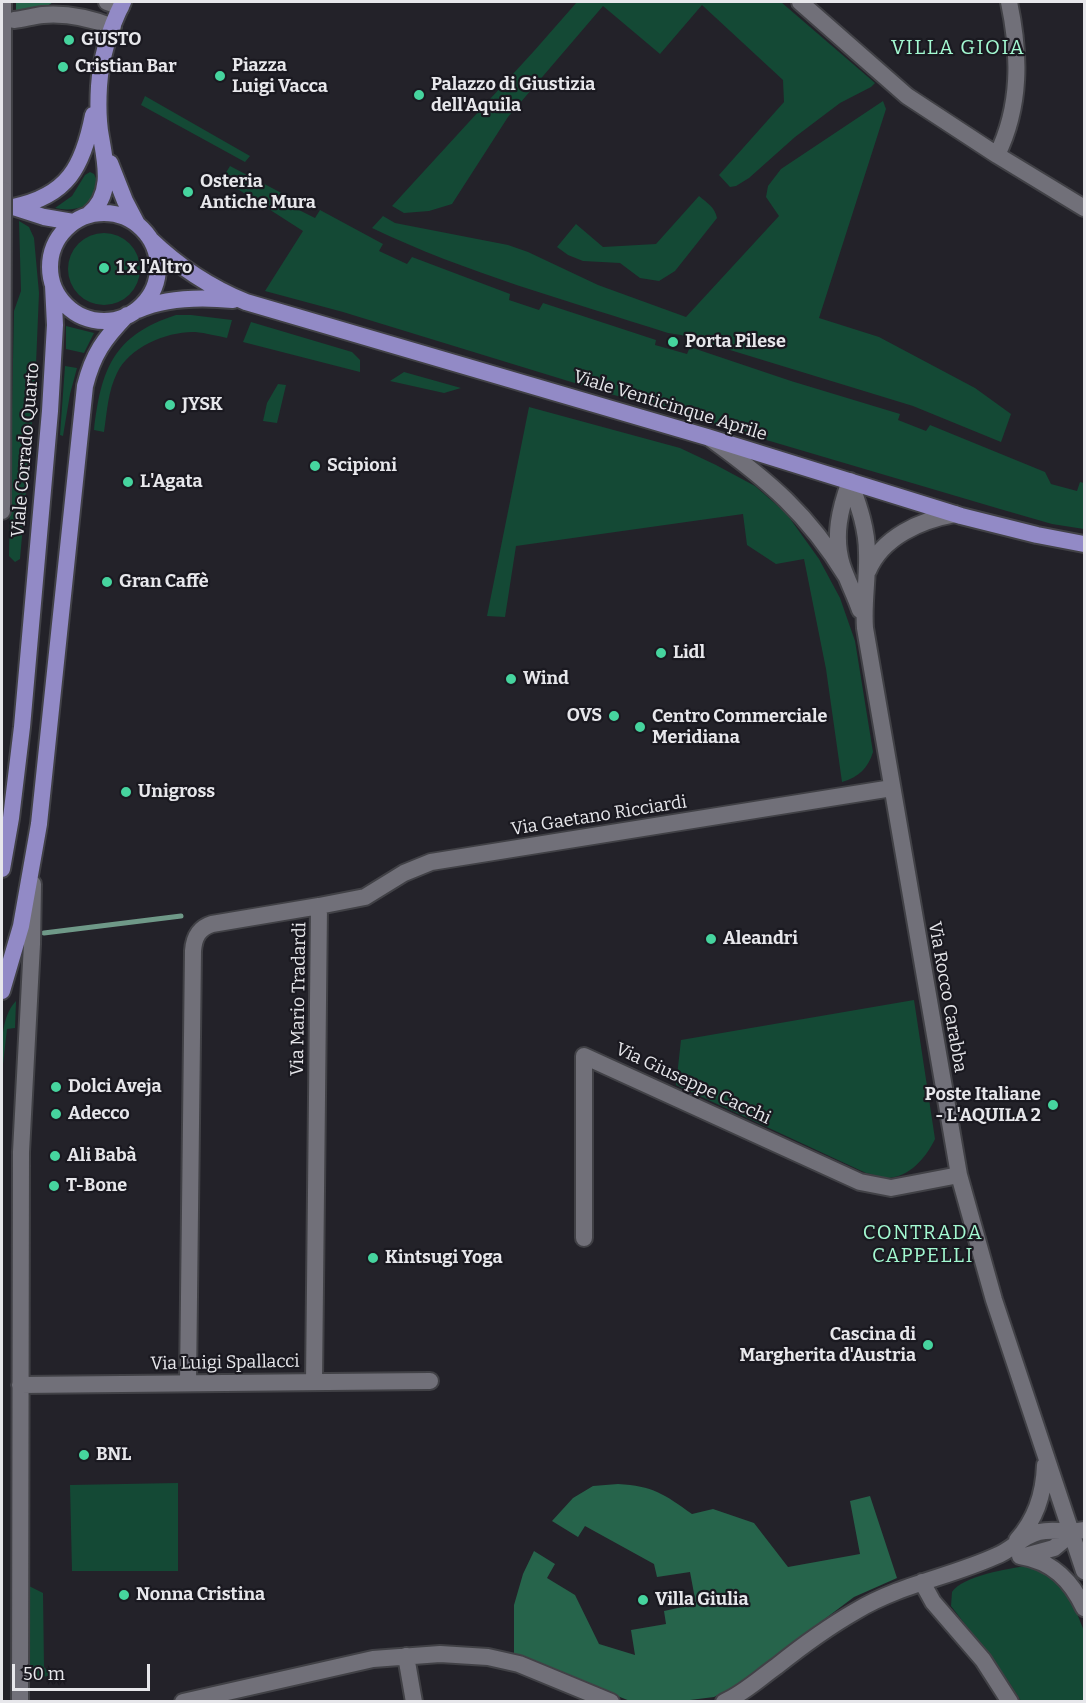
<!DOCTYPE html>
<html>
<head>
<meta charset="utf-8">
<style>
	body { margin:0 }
	#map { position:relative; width:1086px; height:1703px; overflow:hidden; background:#232229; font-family:Bitter,serif }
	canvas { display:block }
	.frame { position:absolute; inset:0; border:3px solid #e7e7eb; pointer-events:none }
	.scale { position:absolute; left:12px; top:1664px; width:138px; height:27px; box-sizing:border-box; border:3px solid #e7e7eb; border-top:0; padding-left:8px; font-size:18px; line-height:21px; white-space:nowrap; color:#e7e7eb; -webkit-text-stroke:4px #1a1920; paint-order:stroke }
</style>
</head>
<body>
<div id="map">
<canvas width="1086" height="1703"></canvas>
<div class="frame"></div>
<div class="scale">50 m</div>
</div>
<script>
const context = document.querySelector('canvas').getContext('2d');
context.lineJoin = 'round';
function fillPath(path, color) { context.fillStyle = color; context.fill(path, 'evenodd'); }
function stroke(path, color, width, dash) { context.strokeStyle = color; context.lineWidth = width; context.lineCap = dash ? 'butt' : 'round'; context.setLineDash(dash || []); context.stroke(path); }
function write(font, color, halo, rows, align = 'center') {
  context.font = font + ' Bitter,serif'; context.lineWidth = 4.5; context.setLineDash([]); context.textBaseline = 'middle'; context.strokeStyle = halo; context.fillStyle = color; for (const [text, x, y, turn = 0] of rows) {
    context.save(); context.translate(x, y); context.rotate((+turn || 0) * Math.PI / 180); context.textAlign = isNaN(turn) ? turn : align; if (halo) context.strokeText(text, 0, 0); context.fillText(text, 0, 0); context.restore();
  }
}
fillPath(new Path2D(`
	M 577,2 L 781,2 L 875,83 L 871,87 L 840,103 L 795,137 L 749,178 L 736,186 L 730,187 L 719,175 L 784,102 L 783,80 L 702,5 L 660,54 L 603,6 L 508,117 L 452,204 L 429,211 L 404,213 L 392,206 L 534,51 Z
	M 145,96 L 250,156 L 245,162 L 141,105 Z
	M 883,101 L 886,109 L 819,318 L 879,337 L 975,388 L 1011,414 L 1001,442 L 913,406 L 681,335 L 668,333 C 569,301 466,273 372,228 L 383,216 L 395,223 L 508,245 L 528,252 L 598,285 L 686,317 L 779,216 L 766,197 L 768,186 L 781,169 Z
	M 230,166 L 291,198 L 287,204 L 315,218 L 320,210 L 383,244 L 379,251 L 407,264 L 412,257 L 510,294 L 509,300 L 539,310 L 543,303 L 656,340 L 655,345 L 687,354 L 690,347 L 791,381 L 900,414 L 898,420 L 926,431 L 930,425 L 1045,472 L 1051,484 L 1077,491 L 1080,482 L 1084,483 L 1084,529 L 1052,524 L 1000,509 L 604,392 L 343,312 L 265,291 L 303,231 L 222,179 Z
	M 90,172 L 94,174 C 109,201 79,214 55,208 L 72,196 L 85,175 Z
	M 699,196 C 707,203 715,207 717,218 L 675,271 L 659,281 L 640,278 L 620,263 L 583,261 L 568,255 L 557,247 L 576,224 L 603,247 L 656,244 Z
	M 19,221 L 29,227 L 34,238 L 39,293 L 35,388 L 20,559 L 15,562 L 9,556 L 14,311 L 21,291 Z
	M68 269a36 36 0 1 1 72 0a36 36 0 1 1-72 0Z
	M 176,315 L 191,315 L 232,320 L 227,338 C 217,336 206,333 195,332 C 168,331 129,347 117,373 C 108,391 107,412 104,432 L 94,430 C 101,370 113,335 176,315 Z
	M 251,322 L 352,352 L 360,360 L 360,372 L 243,342 Z
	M 66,326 L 94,333 L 84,353 L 66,349 Z
	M 65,366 L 77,368 L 70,394 L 63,436 L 60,435 Z
	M 404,372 L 461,388 L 444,393 L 390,381 Z
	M 278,384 L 286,385 L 277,423 L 263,421 L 267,403 Z
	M 529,407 L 680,448 L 716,465 L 755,486 L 786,513 L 819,559 L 840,598 L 855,641 L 873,752 C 868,768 859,777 842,782 L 826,669 L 804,559 L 776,564 L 747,545 L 743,514 L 516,546 L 505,617 L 487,616 Z
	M 914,1000 L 935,1139 C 926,1158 908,1179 885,1178 C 879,1177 872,1174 866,1173 L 676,1085 L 681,1040 Z
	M 16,1001 L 15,1028 L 7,1029 L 2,1073 C 1,1052 0,1017 16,1001 Z
	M 178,1483 L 178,1571 L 72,1571 L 70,1485 Z
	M 1028,1566 L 1037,1567 L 1052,1575 L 1072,1601 L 1084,1631 L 1084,1701 L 1021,1701 L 1007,1679 L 951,1606 L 952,1592 C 963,1576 1009,1568 1028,1566 Z
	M 29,1586 L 43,1593 L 44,1667 L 52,1676 L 37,1677 L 30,1670 Z`), '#144935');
fillPath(new Path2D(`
	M 16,2 L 53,2 L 46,7 L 16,12 Z
	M 618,1484 C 653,1486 664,1494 692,1514 L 713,1509 L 754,1523 L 788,1567 L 860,1554 L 850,1501 L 870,1496 L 897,1578 L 854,1597 L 734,1687 L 714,1697 L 674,1702 L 630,1701 L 514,1655 L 514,1605 L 523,1574 L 534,1551 L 555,1564 L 547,1578 L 575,1595 L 599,1644 L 635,1655 L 631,1630 L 666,1624 L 664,1611 L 696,1604 L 690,1572 L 657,1577 L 654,1564 L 585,1526 L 578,1537 L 552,1521 L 573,1498 L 593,1486 Z`), '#26644b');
stroke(new Path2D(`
	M 44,933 L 181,916`), '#6f9988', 5);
const minor = new Path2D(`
	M 107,2 L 121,7
	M 800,2 L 907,96 L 997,155 L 1084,208
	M 14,20 C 24,19 33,16 43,15 C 67,13 90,18 113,27
	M 997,155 C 1021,106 1020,54 1009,2
	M 3,190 L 3,2
	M 711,439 C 769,481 808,514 846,576
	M 850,481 C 858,504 867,528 867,553 C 868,578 863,602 865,628 L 959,1175 L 994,1300 L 1084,1571
	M 850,481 C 840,509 833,536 842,565 C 847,580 855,595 860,610
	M 2,511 L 3,216
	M 868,571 C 882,537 921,520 955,514
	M 319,906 L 365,897 L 404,873 L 431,862 L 892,788
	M 584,1238 L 584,1056 L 860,1182 L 891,1188 L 959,1175
	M 188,1383 L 193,951 C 194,937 199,928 212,924 L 319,906 L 314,1382
	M 20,1385 L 430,1381
	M 1017,1540 C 1036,1519 1044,1493 1045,1465
	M 1020,1556 C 1052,1561 1071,1580 1084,1608
	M 1025,1556 L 1054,1548 L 1072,1533
	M 922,1582 L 933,1602 L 983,1660 L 1010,1702
	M 406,1656 L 414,1702
	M 20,1702 L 21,1152 L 32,944 L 33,884
	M 183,1702 L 373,1659 L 440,1654 L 488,1657 L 519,1664 L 611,1702
	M 724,1702 C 743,1694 760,1678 777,1666 C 802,1646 828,1627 856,1611 C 901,1584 950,1577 996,1556 C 1012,1550 1022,1536 1039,1532 C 1055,1528 1067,1534 1084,1530`);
const primary = new Path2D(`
	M 110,163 L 125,201 L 137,224
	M 13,207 C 68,196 83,166 93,115
	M 13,207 L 44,217 L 73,222
	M50 267a54 54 0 1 1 108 0a54 54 0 1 1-108 0Z
	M 88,215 C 113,195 106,165 101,137 C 98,121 98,103 99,86 C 101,57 110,28 123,2
	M 150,239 C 178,266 209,287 246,302 L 707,437 L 961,516 L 1037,535 L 1084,544
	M 138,310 C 167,297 202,297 233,300
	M 2,869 L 11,818 L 22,727 L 50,411 L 55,325 L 53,285
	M 2,991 L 21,926 L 39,824 L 85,386 C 93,354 104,339 127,315`);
stroke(minor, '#414146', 20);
stroke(primary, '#414146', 20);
stroke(minor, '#717079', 16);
stroke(primary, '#928ac6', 16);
const minorBridge = new Path2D(`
	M 3,190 L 3,216`);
stroke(minorBridge, '#414146', 20, []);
stroke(minorBridge, '#717079', 16);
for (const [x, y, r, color] of [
	[69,40,6,"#46d49e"],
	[63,67,6,"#46d49e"],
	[220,76,6,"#46d49e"],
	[419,95,6,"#46d49e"],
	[188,192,6,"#46d49e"],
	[104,268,6,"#46d49e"],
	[673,342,6,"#46d49e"],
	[170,405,6,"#46d49e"],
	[315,466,6,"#46d49e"],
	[128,482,6,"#46d49e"],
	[107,582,6,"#46d49e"],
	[661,653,6,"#46d49e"],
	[511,679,6,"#46d49e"],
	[614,716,6,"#46d49e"],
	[640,727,6,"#46d49e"],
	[126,792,6,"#46d49e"],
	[711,939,6,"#46d49e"],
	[56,1087,6,"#46d49e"],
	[1053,1105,6,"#46d49e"],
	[56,1114,6,"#46d49e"],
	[55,1156,6,"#46d49e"],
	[54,1186,6,"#46d49e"],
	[373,1258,6,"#46d49e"],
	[928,1345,6,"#46d49e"],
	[84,1455,6,"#46d49e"],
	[124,1595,6,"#46d49e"],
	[643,1600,6,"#46d49e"]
]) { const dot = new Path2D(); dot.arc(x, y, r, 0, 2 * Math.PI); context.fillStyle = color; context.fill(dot); stroke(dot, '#1a1920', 2); }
write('bold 18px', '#e7e7eb', '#1a1920', [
	["GUSTO",81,40],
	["Piazza",232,66],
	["Luigi Vacca",232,87],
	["Cristian Bar",75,67],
	["Palazzo di Giustizia",431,85],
	["dell'Aquila",431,106],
	["Osteria",200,182],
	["Antiche Mura",200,203],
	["1 x l'Altro",116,268],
	["Porta Pilese",685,342],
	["JYSK",182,405],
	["Scipioni",327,466],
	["L'Agata",140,482],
	["Gran Caffè",119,582],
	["Lidl",673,653],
	["Wind",523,679],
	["OVS",602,716,"right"],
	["Centro Commerciale",652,717],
	["Meridiana",652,738],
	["Unigross",138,792],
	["Aleandri",723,939],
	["Dolci Aveja",68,1087],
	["Poste Italiane",1041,1095,"right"],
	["- L'AQUILA 2",1041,1116,"right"],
	["Adecco",68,1114],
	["Ali Babà",67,1156],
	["T-Bone",66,1186],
	["Kintsugi Yoga",385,1258],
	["Cascina di",916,1335,"right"],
	["Margherita d'Austria",916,1356,"right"],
	["BNL",96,1455],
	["Nonna Cristina",136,1595],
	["Villa Giulia",655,1600]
], 'left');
write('18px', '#e7e7eb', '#1a1920', [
	["Viale Venticinque Aprile",670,406,17],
	["Viale Corrado Quarto",26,450,-85],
	["Via Gaetano Ricciardi",599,816,-9],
	["Via Rocco Carabba",947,997,80],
	["Via Mario Tradardi",299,999,-89],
	["Via Giuseppe Cacchi",693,1084,25],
	["Via Luigi Spallacci",225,1363,-1]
]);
context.letterSpacing = '1.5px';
write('20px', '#a3f9d1', '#1a1920', [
	["VILLA GIOIA",958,48],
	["CONTRADA",923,1233],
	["CAPPELLI",923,1256]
]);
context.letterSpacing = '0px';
</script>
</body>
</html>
